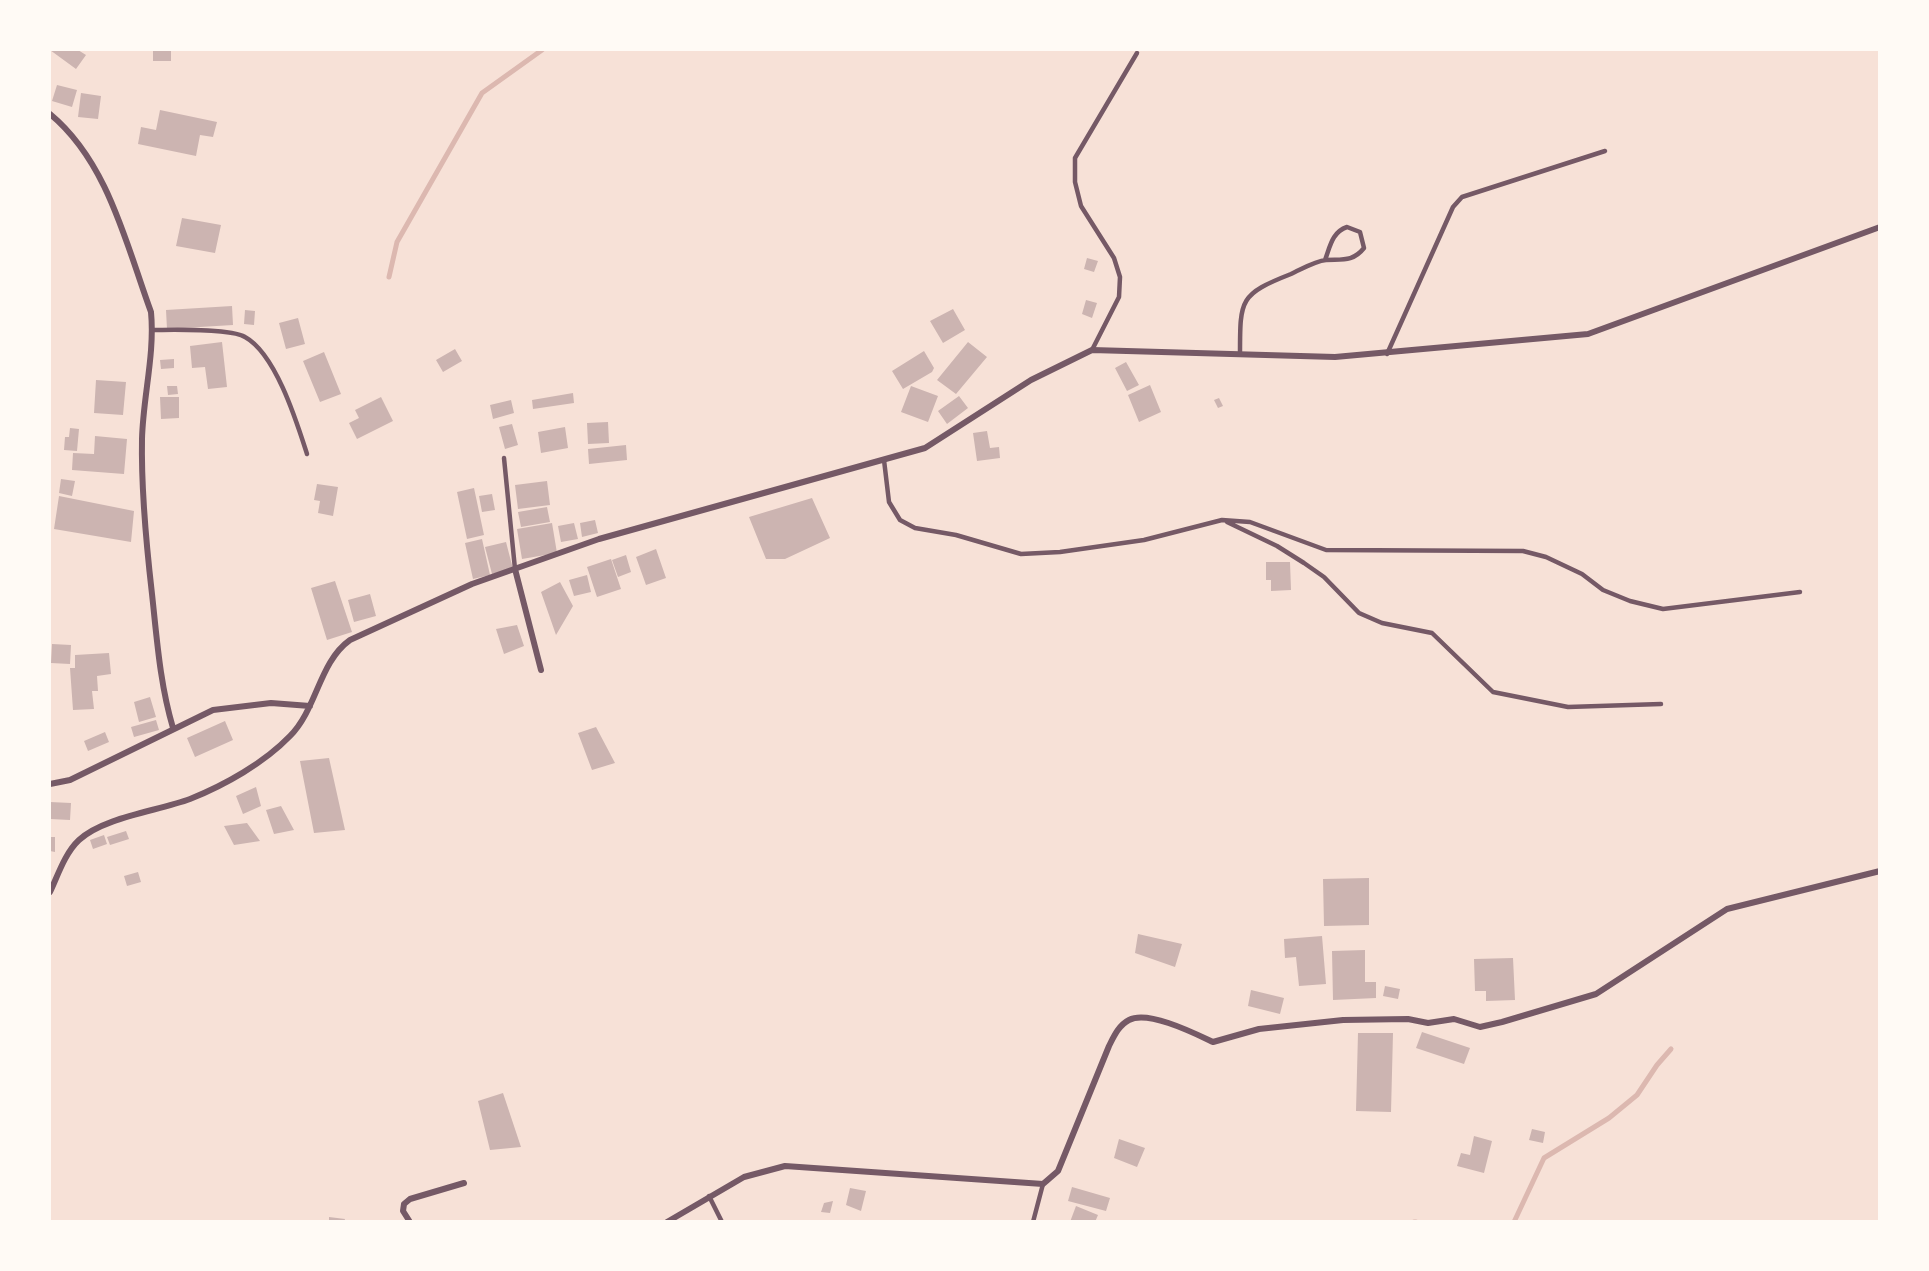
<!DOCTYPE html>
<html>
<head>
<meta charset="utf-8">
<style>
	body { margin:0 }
	#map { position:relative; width:1929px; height:1271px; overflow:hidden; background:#f7e1d7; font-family:"Roboto Condensed",sans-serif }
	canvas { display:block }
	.frame { position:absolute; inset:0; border:51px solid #fffaf5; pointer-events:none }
</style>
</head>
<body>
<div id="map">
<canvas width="1929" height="1271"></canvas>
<div class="frame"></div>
</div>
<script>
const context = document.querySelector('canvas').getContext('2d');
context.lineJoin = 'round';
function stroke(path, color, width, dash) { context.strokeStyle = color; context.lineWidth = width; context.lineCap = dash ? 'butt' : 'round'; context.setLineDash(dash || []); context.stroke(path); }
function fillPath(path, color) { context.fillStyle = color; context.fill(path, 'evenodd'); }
stroke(new Path2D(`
	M 389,277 L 397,242 L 482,93 L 542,50
	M 1414,1222 L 1416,1222
	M 1514,1222 L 1544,1158 L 1609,1118 L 1637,1095 L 1657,1065 L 1671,1049`), '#dcb8b0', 5);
fillPath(new Path2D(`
	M 50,50 L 78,50 L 86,55 L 76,69 Z
	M 153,50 L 171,50 L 171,61 L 153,61 Z
	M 57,85 L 77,90 L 72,107 L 52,101 Z
	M 81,93 L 101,96 L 98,119 L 78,117 Z
	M 160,110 L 217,122 L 213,137 L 200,135 L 196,156 L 138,144 L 141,127 L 156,130 Z
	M 182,218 L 221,225 L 215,253 L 176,246 Z
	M 1087,258 L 1098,261 L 1094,272 L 1084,269 Z
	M 1086,300 L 1097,303 L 1092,318 L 1082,314 Z
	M 232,306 L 233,325 L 167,329 L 166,310 Z
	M 953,309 L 965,330 L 943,343 L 930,321 Z
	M 245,310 L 255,311 L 254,325 L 244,324 Z
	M 298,318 L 305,344 L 286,349 L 279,323 Z
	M 222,342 L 227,387 L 208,389 L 205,367 L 192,368 L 190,346 Z
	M 968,342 L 987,357 L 956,394 L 937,380 Z
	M 455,349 L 462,361 L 443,372 L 436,360 Z
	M 924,351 L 934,368 L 932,372 L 903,389 L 892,371 Z
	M 324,352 L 341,394 L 320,402 L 303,361 Z
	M 174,359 L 174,368 L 161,369 L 160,360 Z
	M 1126,362 L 1139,385 L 1127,391 L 1115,368 Z
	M 96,380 L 126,382 L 123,415 L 94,413 Z
	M 1150,385 L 1161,412 L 1139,422 L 1128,395 Z
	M 167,386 L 177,386 L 178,394 L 168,395 Z
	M 911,386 L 938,396 L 928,422 L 901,412 Z
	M 573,393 L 574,403 L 533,409 L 532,400 Z
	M 959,396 L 968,408 L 947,424 L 938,411 Z
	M 160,397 L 179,397 L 179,418 L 161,419 Z
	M 381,397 L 393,421 L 357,439 L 349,423 L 359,418 L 355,410 Z
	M 1219,398 L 1223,406 L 1218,408 L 1214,400 Z
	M 511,400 L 514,413 L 493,419 L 490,405 Z
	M 608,422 L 609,443 L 588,444 L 587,423 Z
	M 512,424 L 518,445 L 505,449 L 499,427 Z
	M 565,427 L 568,448 L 541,453 L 538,432 Z
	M 70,428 L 79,429 L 77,451 L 64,450 L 65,437 L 69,437 Z
	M 987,431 L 990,448 L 999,447 L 1000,458 L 977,461 L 973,433 Z
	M 95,436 L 127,439 L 124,474 L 72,470 L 73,453 L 94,454 Z
	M 626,445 L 627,460 L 589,464 L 588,449 Z
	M 61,479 L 75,481 L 72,496 L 59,493 Z
	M 547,481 L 550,505 L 518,509 L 515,485 Z
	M 317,484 L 338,487 L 333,516 L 318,513 L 320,501 L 314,500 Z
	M 474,488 L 484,535 L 467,539 L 457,492 Z
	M 492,494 L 495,510 L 482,512 L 479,496 Z
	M 59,496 L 134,511 L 131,542 L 54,529 Z
	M 812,498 L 830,538 L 785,559 L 766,559 L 749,517 Z
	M 547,507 L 550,522 L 521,527 L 518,512 Z
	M 595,520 L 598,533 L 582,537 L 580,523 Z
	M 552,523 L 557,553 L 522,559 L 517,529 Z
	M 574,523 L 578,539 L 561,542 L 558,526 Z
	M 482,539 L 490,575 L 473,579 L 465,543 Z
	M 506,542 L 513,569 L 492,574 L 485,547 Z
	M 656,549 L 666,578 L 646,585 L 636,557 Z
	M 626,555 L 631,572 L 618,577 L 612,560 Z
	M 611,559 L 621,589 L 597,597 L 587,567 Z
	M 1266,562 L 1290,562 L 1291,590 L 1271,591 L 1271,580 L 1266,580 Z
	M 587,575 L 591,592 L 574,596 L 569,580 Z
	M 335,581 L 352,632 L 327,640 L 311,588 Z
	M 560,582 L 573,606 L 556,635 L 541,592 Z
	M 370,594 L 376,616 L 354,622 L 348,600 Z
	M 517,625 L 524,646 L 504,654 L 496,629 Z
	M 52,644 L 71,645 L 70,664 L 51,663 Z
	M 109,653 L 111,674 L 97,676 L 98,691 L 92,691 L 94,709 L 73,710 L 70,668 L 75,668 L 75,655 Z
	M 150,697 L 156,717 L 139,722 L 134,702 Z
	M 156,720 L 159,730 L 134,737 L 131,727 Z
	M 225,721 L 233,740 L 195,757 L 187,738 Z
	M 596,727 L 615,763 L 592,770 L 578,733 Z
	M 105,732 L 109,742 L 88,751 L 84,741 Z
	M 329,758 L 345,830 L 314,833 L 300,761 Z
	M 256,787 L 261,806 L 243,814 L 236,796 Z
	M 50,802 L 71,803 L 70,820 L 50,819 Z
	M 281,806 L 294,830 L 274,834 L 266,810 Z
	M 247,823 L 260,841 L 234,845 L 224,826 Z
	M 126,831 L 129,839 L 110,845 L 107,837 Z
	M 104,835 L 107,844 L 93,849 L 90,840 Z
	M 50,837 L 55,837 L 55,852 L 50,851 Z
	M 138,872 L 141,882 L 127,886 L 124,876 Z
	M 1369,878 L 1369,925 L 1324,926 L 1323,879 Z
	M 1138,934 L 1182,944 L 1175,967 L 1135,953 Z
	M 1322,936 L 1326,984 L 1299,986 L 1296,957 L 1285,958 L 1284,939 Z
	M 1365,950 L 1365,982 L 1376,982 L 1376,998 L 1333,1000 L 1332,951 Z
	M 1513,958 L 1515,1000 L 1486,1001 L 1486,991 L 1475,991 L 1474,959 Z
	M 1385,986 L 1400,989 L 1398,999 L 1383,996 Z
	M 1251,990 L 1284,998 L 1280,1014 L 1248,1006 Z
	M 1422,1032 L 1470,1048 L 1464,1064 L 1416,1048 Z
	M 1358,1033 L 1393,1033 L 1391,1112 L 1356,1111 Z
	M 503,1093 L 521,1147 L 490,1150 L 478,1101 Z
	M 1532,1129 L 1545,1132 L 1543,1143 L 1529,1140 Z
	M 1474,1136 L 1492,1141 L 1484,1173 L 1457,1166 L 1461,1153 L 1470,1155 Z
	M 1119,1139 L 1145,1148 L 1137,1167 L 1114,1158 Z
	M 1072,1187 L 1110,1198 L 1106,1211 L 1068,1201 Z
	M 850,1188 L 866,1191 L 861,1211 L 846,1205 Z
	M 833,1201 L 830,1213 L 821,1212 L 824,1203 Z
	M 1076,1206 L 1098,1215 L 1095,1222 L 1070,1222 Z
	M 329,1217 L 345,1219 L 344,1222 L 329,1222 Z`), '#ccb4b1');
stroke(new Path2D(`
	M 153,330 C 172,330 230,328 245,337 C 276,354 297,423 307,454
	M 1092,350 L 1119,297 L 1120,277 L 1114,258 L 1081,206 L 1075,182 L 1075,158 L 1137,53
	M 1240,353 C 1240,299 1240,294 1291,274 C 1302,269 1315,261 1326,260 C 1342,259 1353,262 1364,248 L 1360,232 L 1347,227 C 1332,232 1330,247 1325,260
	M 1387,354 L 1453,207 L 1462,197 L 1605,151
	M 504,458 L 515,569
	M 884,460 L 889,502 L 900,520 L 915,528 L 956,535 L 1021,554 L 1060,552 L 1144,540 L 1222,520 L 1250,522 L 1326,550 L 1523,551 L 1546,557 L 1582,574 L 1603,590 L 1630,601 L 1663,609 L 1800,592
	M 1227,522 L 1277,546 L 1304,563 L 1324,577 L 1359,613 L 1382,623 L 1432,633 L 1493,692 L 1568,707 L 1661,704
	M 709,1196 L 722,1222
	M 1033,1222 L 1043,1184`), '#755966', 4.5);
stroke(new Path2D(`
	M 50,114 C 108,162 126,244 151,312 C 155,354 143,397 142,439 C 141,491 146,542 152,594 C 157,640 160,684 173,728
	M 515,569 L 541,670
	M 50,784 L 70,780 L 213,710 L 271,703 L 310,706
	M 50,892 C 58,875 65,853 79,840 C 104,817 158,811 190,799 C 225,785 264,763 290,736 C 317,709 319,662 350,640 L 472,584 L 599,539 L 925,448 L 1031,380 L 1092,350 L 1335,357 L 1588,334 L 1880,227
	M 410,1222 L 403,1211 L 404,1204 L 410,1199 L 464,1183
	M 667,1222 L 744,1177 L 785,1166 L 1043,1184 L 1058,1171 L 1109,1046 C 1114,1036 1119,1025 1129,1020 C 1148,1010 1194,1033 1213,1042 L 1259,1029 L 1343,1020 L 1408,1019 L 1428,1023 L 1454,1019 L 1480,1027 L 1502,1022 L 1596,994 L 1727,909 L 1880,871`), '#755966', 6);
</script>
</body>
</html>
